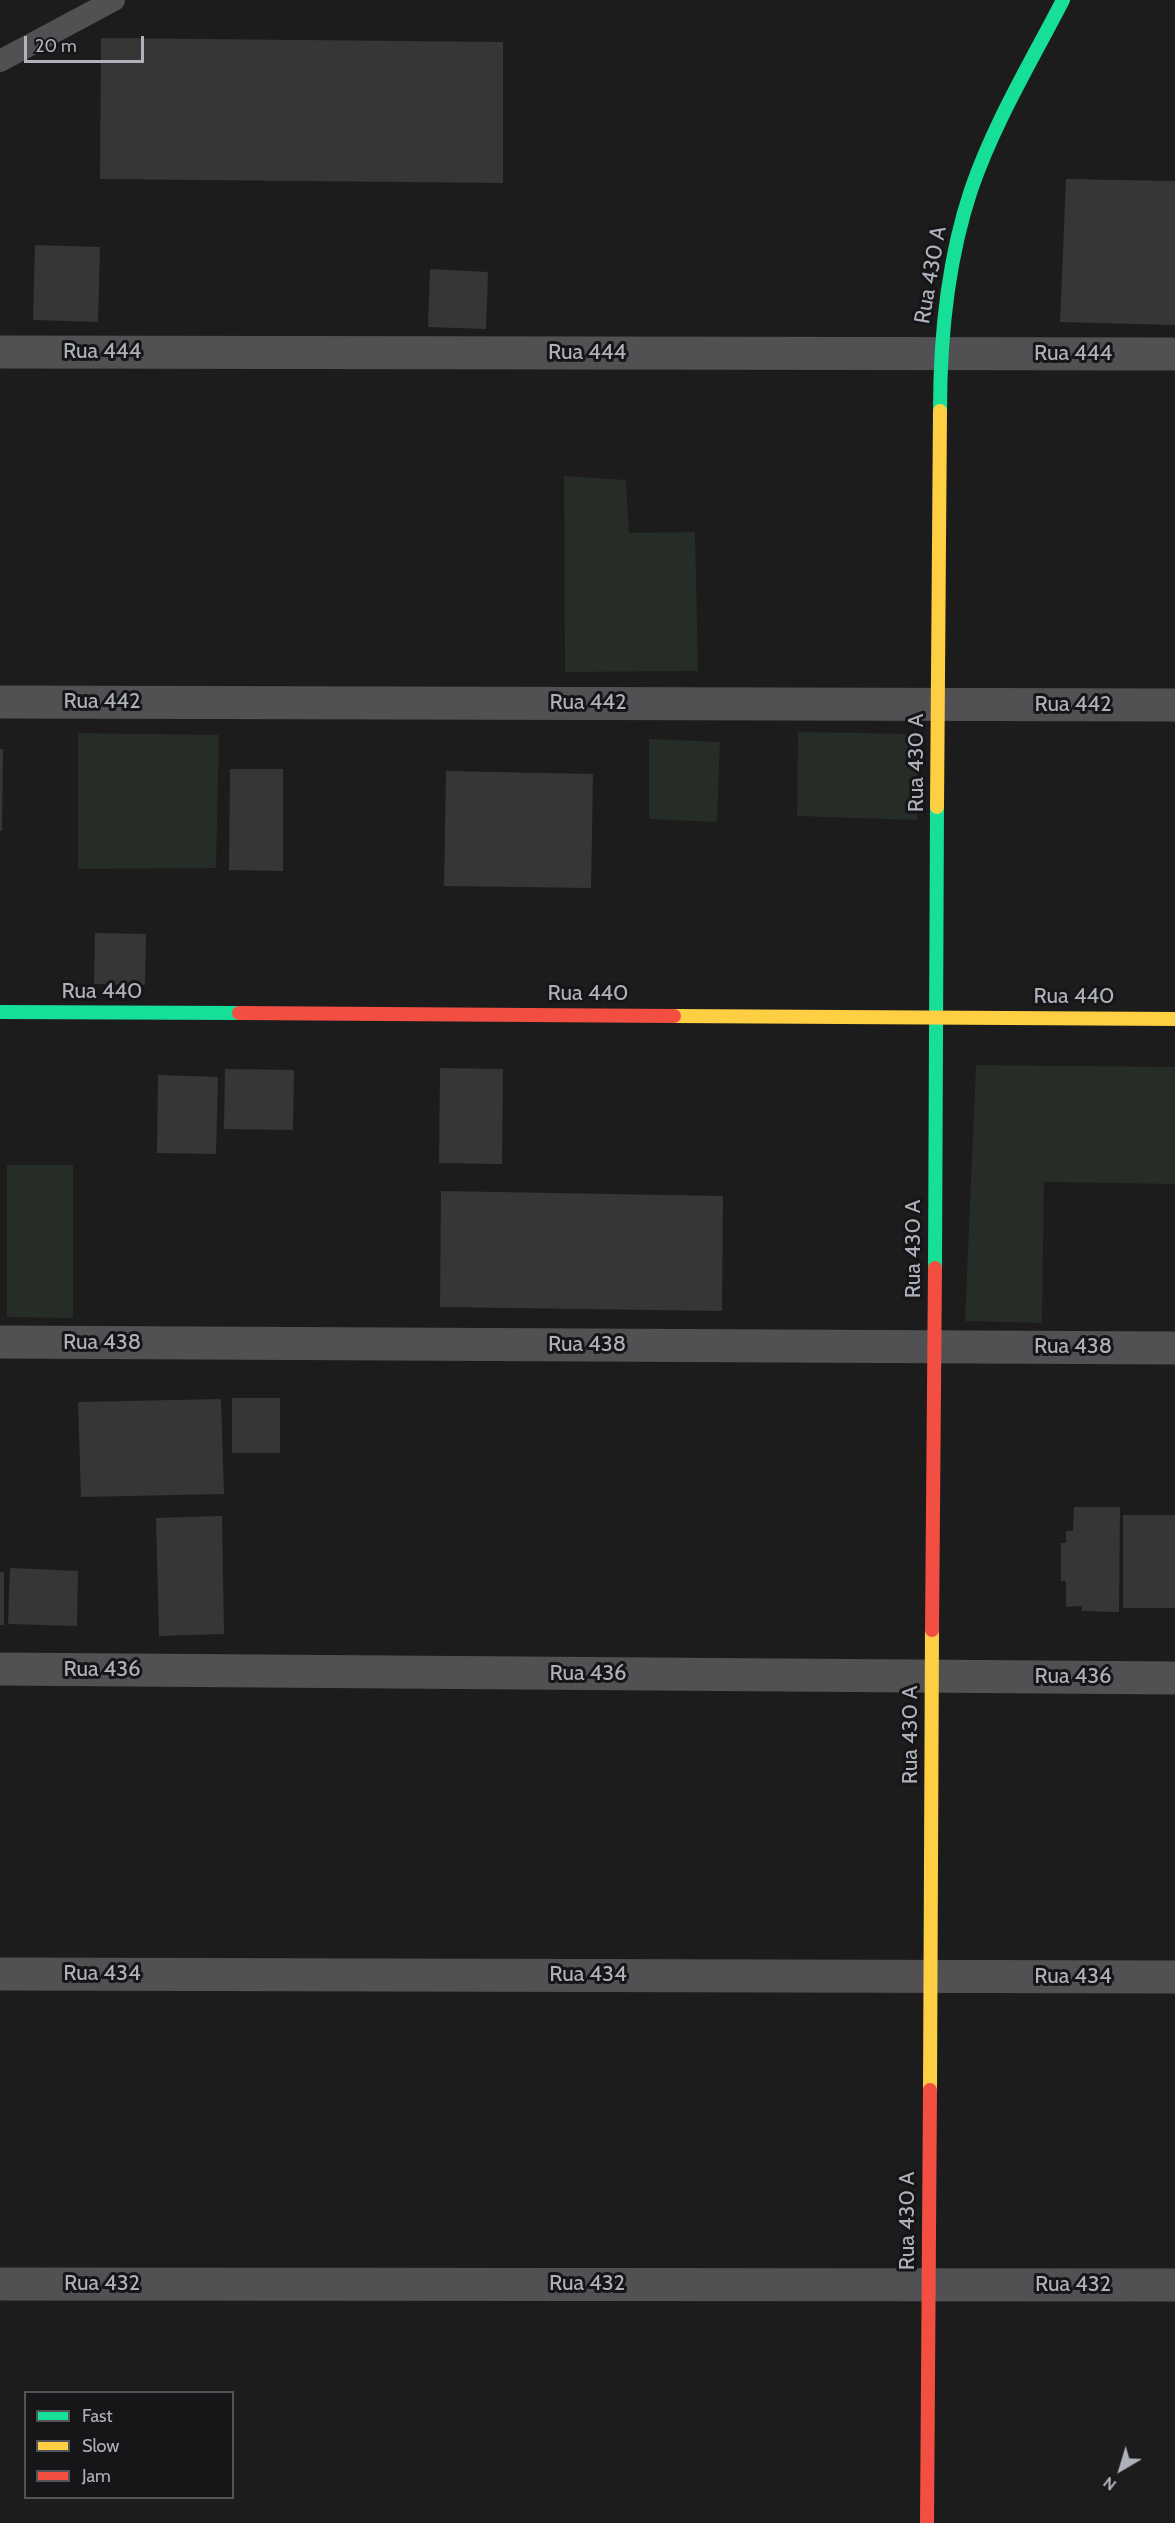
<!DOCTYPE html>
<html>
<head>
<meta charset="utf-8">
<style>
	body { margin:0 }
	#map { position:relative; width:1175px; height:2523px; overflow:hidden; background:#1c1c1c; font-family:Cabin,sans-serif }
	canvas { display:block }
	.legend { position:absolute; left:24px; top:2391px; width:210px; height:108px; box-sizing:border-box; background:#161618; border:2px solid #535459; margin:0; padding:8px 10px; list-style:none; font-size:18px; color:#afb2bb }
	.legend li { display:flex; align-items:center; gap:12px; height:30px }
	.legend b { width:30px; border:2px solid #535459 }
	.north { position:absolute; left:1091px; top:2439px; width:60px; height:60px; -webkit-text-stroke:4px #161618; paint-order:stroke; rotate:218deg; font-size:16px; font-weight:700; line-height:24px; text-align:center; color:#afb2bb }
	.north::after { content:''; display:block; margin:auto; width:21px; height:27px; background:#afb2bb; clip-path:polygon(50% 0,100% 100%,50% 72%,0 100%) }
	.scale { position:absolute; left:24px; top:36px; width:120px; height:27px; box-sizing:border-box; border:3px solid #afb2bb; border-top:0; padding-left:8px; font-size:18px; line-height:21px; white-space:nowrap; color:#afb2bb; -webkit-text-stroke:4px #161618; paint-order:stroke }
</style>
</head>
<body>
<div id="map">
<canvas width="1175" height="2523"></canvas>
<ul class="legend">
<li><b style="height:8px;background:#16e098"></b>Fast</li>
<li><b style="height:8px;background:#ffcf43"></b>Slow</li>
<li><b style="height:8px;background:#f24e42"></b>Jam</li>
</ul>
<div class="north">N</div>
<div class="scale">20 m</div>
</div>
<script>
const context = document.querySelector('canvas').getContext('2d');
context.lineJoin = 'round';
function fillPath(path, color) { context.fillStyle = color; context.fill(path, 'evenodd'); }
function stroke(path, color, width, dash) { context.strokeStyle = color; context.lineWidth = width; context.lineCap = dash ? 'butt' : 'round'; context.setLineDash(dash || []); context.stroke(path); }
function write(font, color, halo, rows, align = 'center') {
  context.font = font + ' Cabin,sans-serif'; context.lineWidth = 6; context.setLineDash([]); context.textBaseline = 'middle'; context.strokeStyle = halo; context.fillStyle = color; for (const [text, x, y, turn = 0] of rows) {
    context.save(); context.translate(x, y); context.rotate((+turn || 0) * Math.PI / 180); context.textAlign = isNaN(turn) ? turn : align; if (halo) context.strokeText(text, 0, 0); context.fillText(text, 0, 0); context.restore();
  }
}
fillPath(new Path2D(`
	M 564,476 L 626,480 L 629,533 L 695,532 L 698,671 L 565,672 Z
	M 798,732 L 917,734 L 917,820 L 797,816 Z
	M 78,733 L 219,735 L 216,868 L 78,869 Z
	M 649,739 L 720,742 L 717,822 L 649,819 Z
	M 976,1065 L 1175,1067 L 1175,1184 L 1044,1182 L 1042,1323 L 965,1321 Z
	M 7,1165 L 73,1165 L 73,1318 L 7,1317 Z`), '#262c26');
fillPath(new Path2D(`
	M 101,38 L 503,42 L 503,183 L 100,179 Z
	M 1066,179 L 1175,181 L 1175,325 L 1060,322 Z
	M 35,245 L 100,247 L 98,322 L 33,320 Z
	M 430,269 L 488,272 L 486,329 L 428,327 Z
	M 0,749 L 3,749 L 2,831 L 0,831 Z
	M 230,769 L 283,769 L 283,871 L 229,870 Z
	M 446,771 L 593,774 L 591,888 L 444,886 Z
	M 95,933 L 146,934 L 145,985 L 94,984 Z
	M 440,1068 L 503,1069 L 502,1164 L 439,1163 Z
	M 225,1069 L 294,1070 L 293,1130 L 224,1129 Z
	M 158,1075 L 218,1077 L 216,1154 L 157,1153 Z
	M 441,1191 L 723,1196 L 722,1311 L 440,1307 Z
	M 232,1398 L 280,1398 L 280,1453 L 232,1453 Z
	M 221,1399 L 224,1494 L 81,1497 L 78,1402 Z
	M 1074,1507 L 1120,1507 L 1119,1612 L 1082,1611 L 1082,1606 L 1066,1607 L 1066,1581 L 1061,1581 L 1061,1543 L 1066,1543 L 1066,1531 L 1073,1531 Z
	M 1123,1515 L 1175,1515 L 1175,1608 L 1123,1608 Z
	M 222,1516 L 224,1634 L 159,1636 L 156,1518 Z
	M 10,1568 L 78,1571 L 77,1626 L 8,1624 Z
	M 0,1572 L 4,1572 L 4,1625 L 0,1625 Z`), '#363637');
stroke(new Path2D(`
	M 0,61 L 114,0`), '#515154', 22);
stroke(new Path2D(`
	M 0,352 L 1175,354
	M 0,702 L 1175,705
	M 0,1342 L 1175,1348
	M 0,1669 L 1175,1678
	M 0,1974 L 1175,1977
	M 0,2284 L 1175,2285`), '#515154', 33);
stroke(new Path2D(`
	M 940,411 C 940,336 947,262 971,190 C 994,123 1031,62 1063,0
	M 0,1012 L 239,1013
	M 935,1268 L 937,807`), '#16e098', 14);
stroke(new Path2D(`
	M 937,807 L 940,411
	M 674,1016 L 1175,1019
	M 930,2090 L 932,1630`), '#ffcf43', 14);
stroke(new Path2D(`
	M 239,1013 L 674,1016
	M 932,1630 L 935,1268
	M 927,2523 L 930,2090`), '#f24e42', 14);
write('22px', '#afb2bb', '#161618', [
	["Rua 430 A",931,275,-80],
	["Rua 444",102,352],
	["Rua 444",587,353],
	["Rua 444",1073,354],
	["Rua 442",102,702],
	["Rua 442",588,703],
	["Rua 442",1073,705],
	["Rua 430 A",917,763,-90],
	["Rua 440",102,992],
	["Rua 440",588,994],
	["Rua 440",1074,997],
	["Rua 430 A",914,1249,-90],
	["Rua 438",102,1343],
	["Rua 438",587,1345],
	["Rua 438",1073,1347],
	["Rua 436",102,1670],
	["Rua 436",588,1674],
	["Rua 436",1073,1677],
	["Rua 430 A",911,1735,-90],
	["Rua 434",102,1974],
	["Rua 434",588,1975],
	["Rua 434",1073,1977],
	["Rua 430 A",908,2221,-90],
	["Rua 432",102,2284],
	["Rua 432",587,2284],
	["Rua 432",1073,2285]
]);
</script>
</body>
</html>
